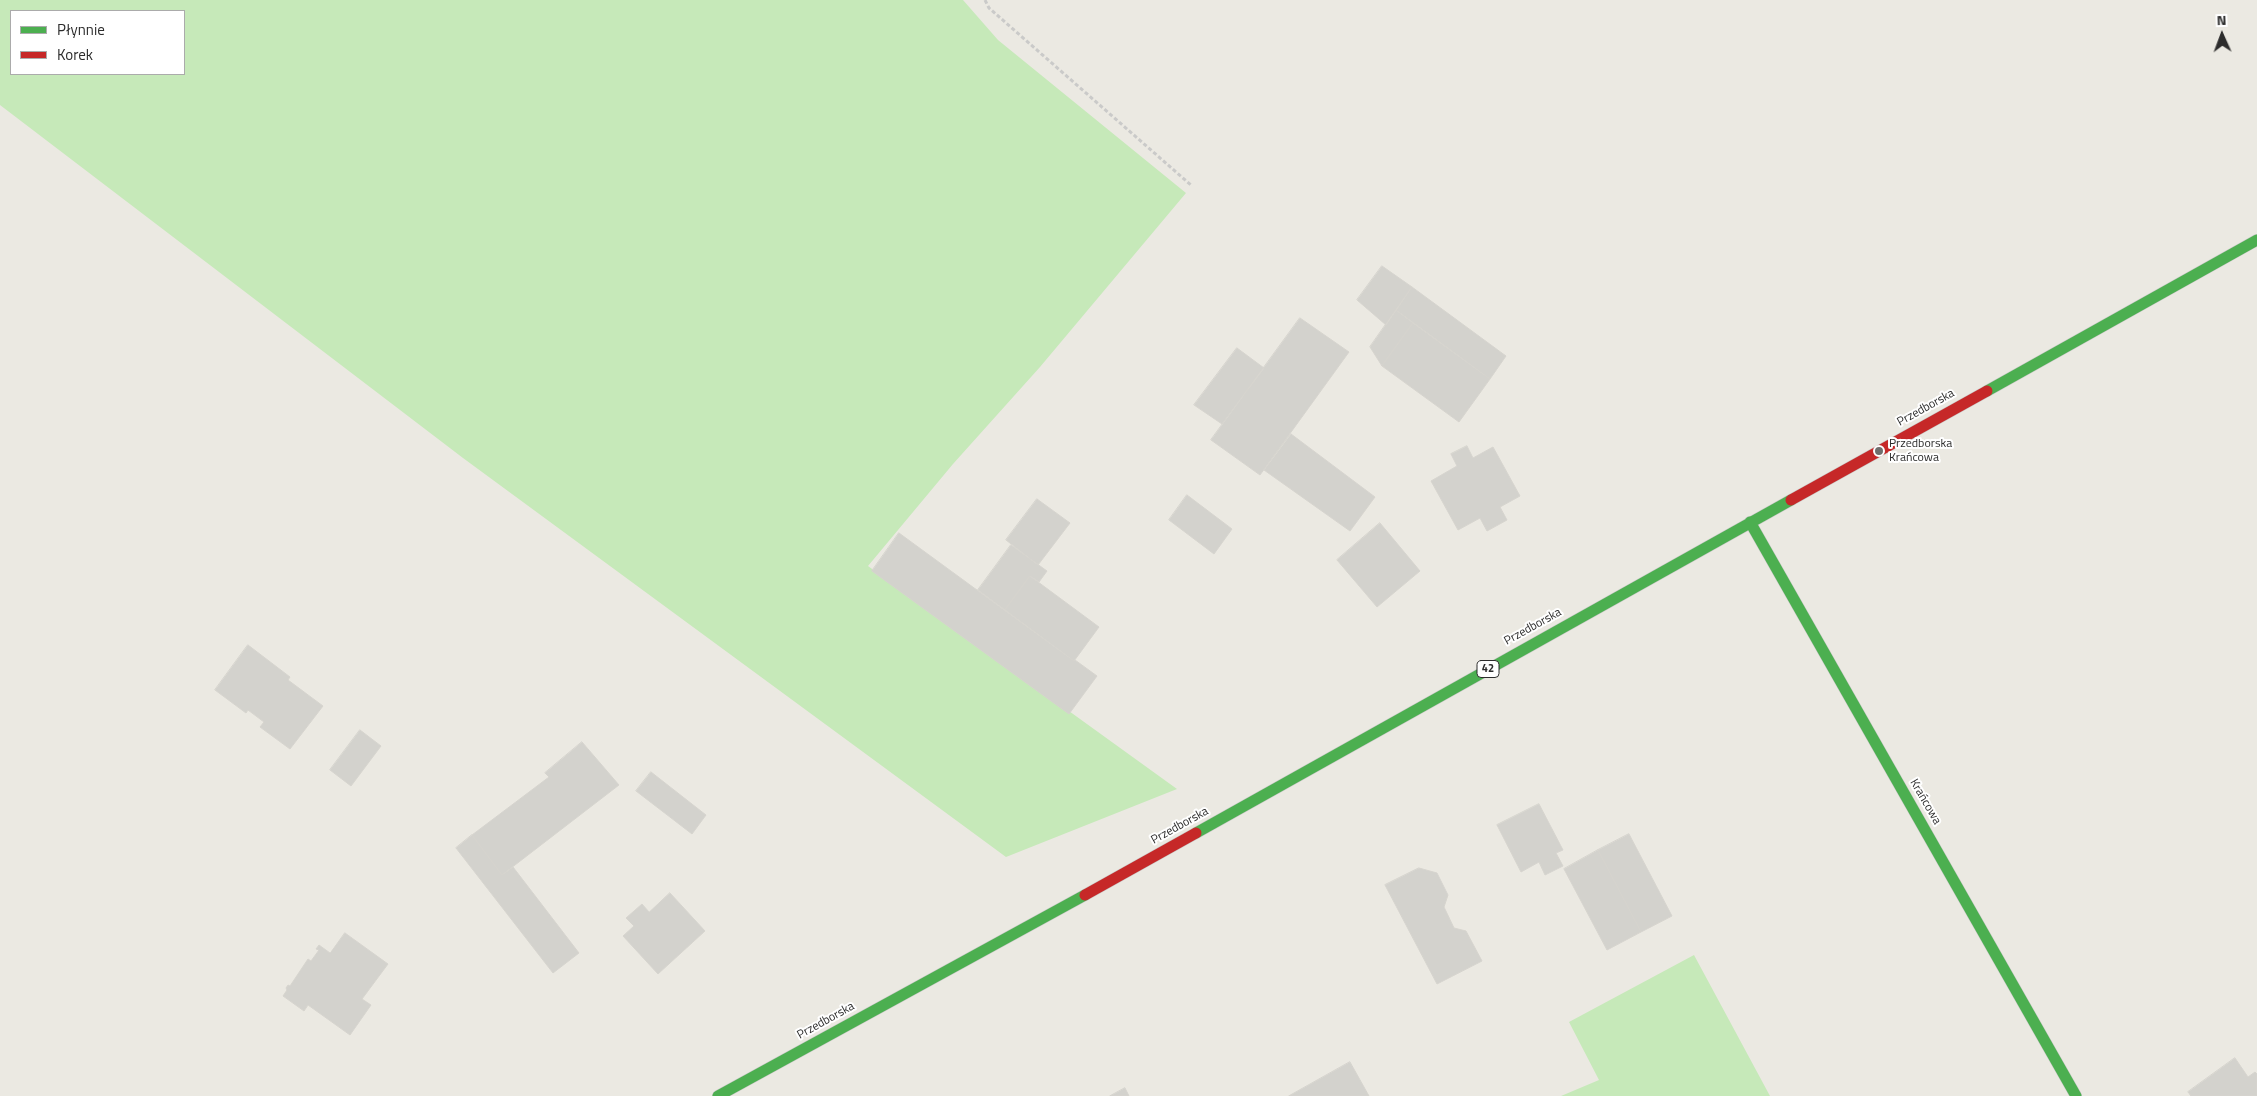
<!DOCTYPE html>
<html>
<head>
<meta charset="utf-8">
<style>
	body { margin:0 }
	#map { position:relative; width:2257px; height:1096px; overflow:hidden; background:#ebe9e2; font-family:"Titillium Web",sans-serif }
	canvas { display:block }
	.legend { position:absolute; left:10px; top:10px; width:175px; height:65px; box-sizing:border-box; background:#fff; border:1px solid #ababab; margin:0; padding:6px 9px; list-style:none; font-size:15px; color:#2c2c2c }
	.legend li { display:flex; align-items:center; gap:10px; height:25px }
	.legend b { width:25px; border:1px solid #ababab }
	.north { position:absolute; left:2197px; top:10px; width:50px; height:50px; -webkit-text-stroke:4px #fff; paint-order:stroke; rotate:358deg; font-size:14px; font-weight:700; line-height:20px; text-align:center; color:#2c2c2c }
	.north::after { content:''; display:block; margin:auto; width:18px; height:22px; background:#2c2c2c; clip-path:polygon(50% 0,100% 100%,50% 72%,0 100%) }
</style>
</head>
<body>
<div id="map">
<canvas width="2257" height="1096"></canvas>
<ul class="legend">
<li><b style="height:6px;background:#4caf50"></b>Płynnie</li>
<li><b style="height:6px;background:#c62828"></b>Korek</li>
</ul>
<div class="north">N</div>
</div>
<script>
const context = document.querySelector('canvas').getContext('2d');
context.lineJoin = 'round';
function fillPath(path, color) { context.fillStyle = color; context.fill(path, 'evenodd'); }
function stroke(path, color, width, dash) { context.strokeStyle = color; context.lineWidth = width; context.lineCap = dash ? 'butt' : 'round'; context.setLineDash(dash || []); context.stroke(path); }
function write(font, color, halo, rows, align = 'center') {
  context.font = font + ' "Titillium Web",sans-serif'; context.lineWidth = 4; context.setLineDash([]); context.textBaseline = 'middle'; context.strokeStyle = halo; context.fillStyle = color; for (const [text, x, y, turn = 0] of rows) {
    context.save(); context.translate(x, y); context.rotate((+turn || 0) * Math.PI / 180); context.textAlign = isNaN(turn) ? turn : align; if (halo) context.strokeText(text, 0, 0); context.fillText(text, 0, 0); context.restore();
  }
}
fillPath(new Path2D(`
	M 0,0 L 963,0 L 998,40 L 1186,193 L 1040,367 L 953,464 L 868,566 L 1177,789 L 1006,857 L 463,458 L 0,105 ZM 11,11 L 184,11 L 184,74 L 11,74 Z
	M 1694,955 L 1770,1096 L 1561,1096 L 1599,1080 L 1569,1022 Z`), '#c6e9b9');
const building = new Path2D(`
	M 1382,266 L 1412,287 L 1386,325 L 1357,300 Z
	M 1412,287 L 1506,356 L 1490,379 L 1396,310 Z
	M 1396,310 L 1413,323 L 1382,366 L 1370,347 Z
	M 1300,318 L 1349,352 L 1260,475 L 1211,440 Z
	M 1413,323 L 1490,379 L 1459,422 L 1382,366 Z
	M 1237,348 L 1264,368 L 1222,424 L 1194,405 Z
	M 1291,434 L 1375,497 L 1350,531 L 1264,470 Z
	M 1467,446 L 1473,458 L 1493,447 L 1520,496 L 1500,507 L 1507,520 L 1487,531 L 1480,518 L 1458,530 L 1431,481 L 1457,466 L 1451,454 Z
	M 1187,495 L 1232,529 L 1214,554 L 1169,520 Z
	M 1037,499 L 1070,523 L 1038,565 L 1006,540 Z
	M 1380,523 L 1420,571 L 1377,607 L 1337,560 Z
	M 899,533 L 1074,661 L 1075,660 L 1097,676 L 1069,714 L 872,571 Z
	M 1011,545 L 1047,571 L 1039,582 L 1030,576 L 1005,610 L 978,590 Z
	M 1030,576 L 1099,627 L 1074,661 L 1005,610 Z
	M 248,645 L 290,677 L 288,680 L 323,706 L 290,749 L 260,727 L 264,722 L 248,710 L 246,713 L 215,690 Z
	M 360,730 L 381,746 L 351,786 L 330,770 Z
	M 582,742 L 619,785 L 502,875 L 472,835 L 549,777 L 545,773 Z
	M 651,772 L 706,815 L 692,834 L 636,791 Z
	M 1539,804 L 1563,850 L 1556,853 L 1563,866 L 1545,875 L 1539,862 L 1521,872 L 1497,825 Z
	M 1629,834 L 1672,916 L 1641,932 L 1598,850 Z
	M 472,835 L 502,875 L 513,867 L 579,953 L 553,973 L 456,848 Z
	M 1598,850 L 1641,932 L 1607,950 L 1564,869 Z
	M 1419,868 L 1437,873 L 1448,895 L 1444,907 L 1454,928 L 1466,931 L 1482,961 L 1437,984 L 1385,885 Z
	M 670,893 L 705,931 L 658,974 L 623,936 L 634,926 L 626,918 L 642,904 L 649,912 Z
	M 345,933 L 388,964 L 362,999 L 371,1005 L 350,1035 L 308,1005 L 304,1011 L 283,996 L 287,990 L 286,988 L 288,985 L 290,986 L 308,959 L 311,961 L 319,950 L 316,949 L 319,945 L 330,953 Z
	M 2235,1058 L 2248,1077 L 2255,1072 L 2257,1074 L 2257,1096 L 2191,1096 L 2188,1092 Z
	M 1350,1062 L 1369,1096 L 1289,1096 Z
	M 1125,1088 L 1129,1096 L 1110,1096 Z`);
fillPath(building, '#d3d2cd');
stroke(building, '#d6d4ce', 1);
const fast = new Path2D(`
	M 1987,391 L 2257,240
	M 1750,522 L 2076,1096
	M 1196,833 L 1791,500
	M 718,1096 L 1085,895`);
const jam = new Path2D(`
	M 1791,500 L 1987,391
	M 1085,895 L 1196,833`);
stroke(fast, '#c8c8c7', 12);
stroke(jam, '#c8c8c7', 12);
stroke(new Path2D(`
	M 985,0 L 989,8 L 1192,186`), '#cacac9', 3, [4, 2.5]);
stroke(fast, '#4caf50', 11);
stroke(jam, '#c62828', 11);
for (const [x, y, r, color] of [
	[1879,451,5,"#6f6e6c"]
]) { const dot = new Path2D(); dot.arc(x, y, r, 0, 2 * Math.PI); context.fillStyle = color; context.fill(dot); stroke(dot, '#fff', 2); }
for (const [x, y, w] of [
	[1488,669,22]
]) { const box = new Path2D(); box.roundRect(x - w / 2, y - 8.5, w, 17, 4); context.fillStyle = '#fff'; context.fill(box); stroke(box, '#2c2c2c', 1); }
write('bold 11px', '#2c2c2c', null, [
	["42",1488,669]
]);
write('12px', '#2c2c2c', '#fff', [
	["Przedborska",1926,408,-29],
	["Przedborska",1533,627,-29],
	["Krańcowa",1925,802,60],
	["Przedborska",1180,826,-29],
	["Przedborska",826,1021,-29]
]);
write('12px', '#2c2c2c', '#fff', [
	["Przedborska",1889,444],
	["Krańcowa",1889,458]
], 'left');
</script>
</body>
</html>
